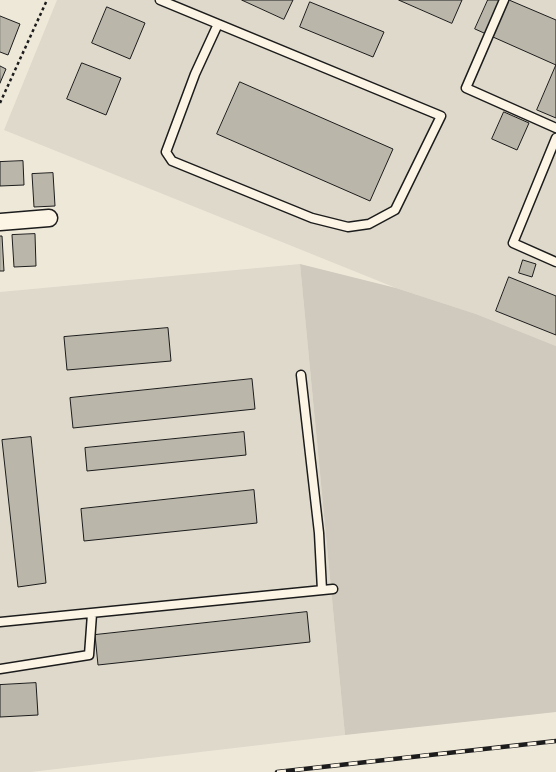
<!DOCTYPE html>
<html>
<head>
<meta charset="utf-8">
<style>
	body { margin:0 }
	canvas { display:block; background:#eee8d9 }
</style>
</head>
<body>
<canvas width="556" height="772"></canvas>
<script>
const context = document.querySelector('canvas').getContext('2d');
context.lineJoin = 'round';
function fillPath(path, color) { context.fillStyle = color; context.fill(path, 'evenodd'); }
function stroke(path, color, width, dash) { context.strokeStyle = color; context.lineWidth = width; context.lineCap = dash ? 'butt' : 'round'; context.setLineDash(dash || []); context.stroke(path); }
fillPath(new Path2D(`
	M 57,0 L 556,0 L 556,346 L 476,314 L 396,288 L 4,130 Z
	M 300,264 L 345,735 L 31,772 L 0,772 L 0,292 Z`), '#ded9cb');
fillPath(new Path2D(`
	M 300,264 L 396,288 L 476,314 L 556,346 L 556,712 L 345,735 Z`), '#cfcabd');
const building = new Path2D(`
	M 242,0 L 293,0 L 284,19 Z
	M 399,0 L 462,0 L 452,23 Z
	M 488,0 L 509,0 L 556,20 L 556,65 L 475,29 Z
	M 310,2 L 384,32 L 373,57 L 300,27 Z
	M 107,7 L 145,23 L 130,59 L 92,43 Z
	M 0,16 L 20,24 L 8,55 L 0,52 Z
	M 82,63 L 121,78 L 106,115 L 67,99 Z
	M 556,65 L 556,118 L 537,110 Z
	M 0,66 L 6,69 L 0,83 Z
	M 240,82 L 393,149 L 370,201 L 217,134 Z
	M 504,112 L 529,123 L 517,150 L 492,139 Z
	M 23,161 L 24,185 L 0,186 L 0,162 Z
	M 53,173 L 55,206 L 34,207 L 32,174 Z
	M 35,234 L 36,266 L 14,267 L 12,235 Z
	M 0,236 L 2,236 L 4,271 L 0,271 Z
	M 523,260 L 536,264 L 532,277 L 519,273 Z
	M 509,277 L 556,296 L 556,335 L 496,311 Z
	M 168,328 L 171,361 L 67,370 L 64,337 Z
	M 252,379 L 255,409 L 73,428 L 70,398 Z
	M 244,432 L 246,455 L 87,471 L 85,448 Z
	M 31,437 L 46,583 L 18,587 L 2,440 Z
	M 254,490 L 257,523 L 84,541 L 81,509 Z
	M 307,612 L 310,642 L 98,665 L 95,635 Z
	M 36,683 L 38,715 L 0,717 L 0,685 Z`);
fillPath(building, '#bab6aa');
stroke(building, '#1c1c1c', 1);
const service = new Path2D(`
	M 160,0 L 441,116 L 395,210 L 369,224 L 348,227 L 312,218 L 172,161 L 166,152 L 195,74 L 218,24
	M 504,0 L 466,88 L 556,128
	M 556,138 L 513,243 L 556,262
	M 301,375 L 319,533 L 322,590
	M 0,622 L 333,589
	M 0,669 L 89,655 L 92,614`);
const minor = new Path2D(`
	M 0,222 L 49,218`);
stroke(service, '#1c1c1c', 11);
stroke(minor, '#1c1c1c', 19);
stroke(new Path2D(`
	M 0,103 L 47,0`), '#1c1c1c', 2.5, [3, 3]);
stroke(service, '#fcf5e5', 8);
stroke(minor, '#fcf5e5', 16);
const rail = new Path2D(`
	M 277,772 L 556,741`);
stroke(rail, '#1c1c1c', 4.5);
stroke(rail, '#fcf5e5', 3, [9]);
</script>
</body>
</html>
